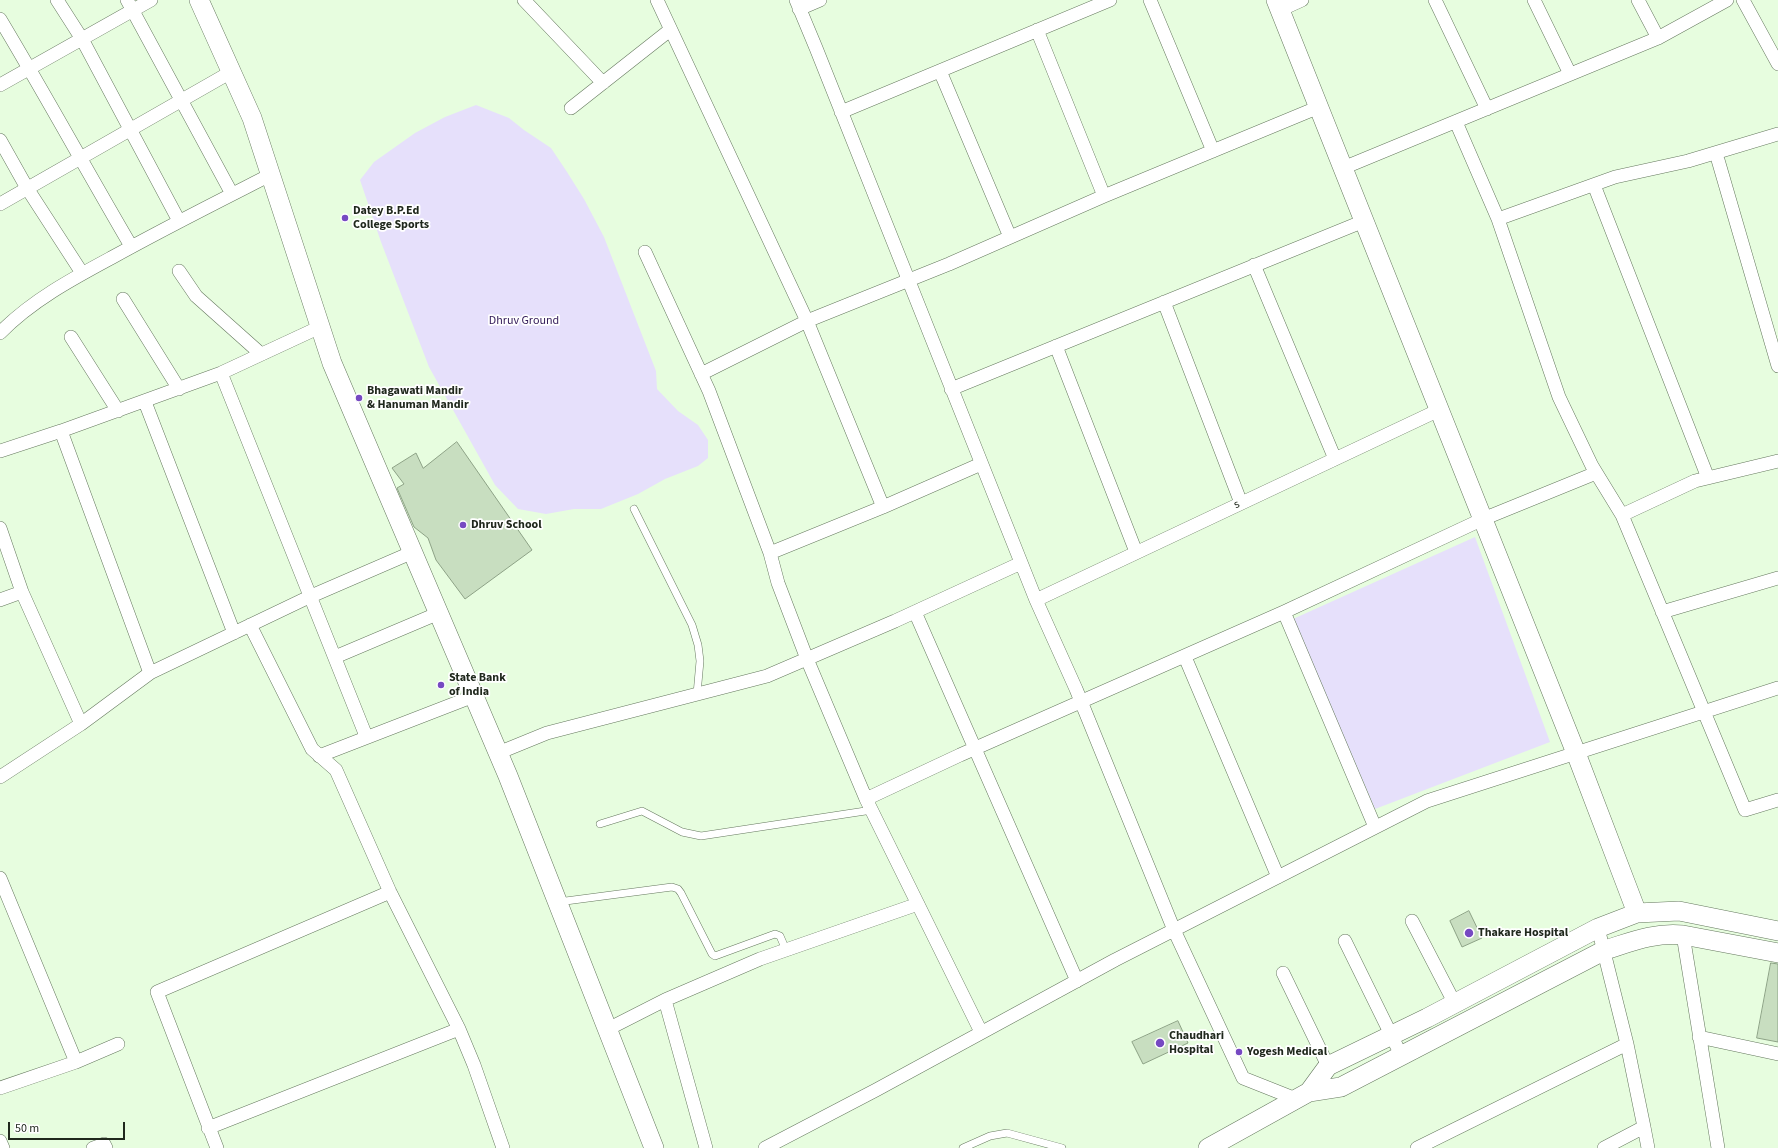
<!DOCTYPE html>
<html>
<head>
<meta charset="utf-8">
<style>
	body { margin:0 }
	#map { position:relative; width:1778px; height:1148px; overflow:hidden; background:#e7fddf; font-family:"Source Sans 3",sans-serif }
	canvas { display:block }
	.scale { position:absolute; left:8px; top:1122px; width:117px; height:18px; box-sizing:border-box; border:2px solid #20281d; border-top:0; padding-left:5px; font-size:12px; line-height:14px; white-space:nowrap; color:#20281d; -webkit-text-stroke:3px #fff; paint-order:stroke }
</style>
</head>
<body>
<div id="map">
<canvas width="1778" height="1148"></canvas>
<div class="scale">50 m</div>
</div>
<script>
const context = document.querySelector('canvas').getContext('2d');
context.lineJoin = 'round';
function fillPath(path, color) { context.fillStyle = color; context.fill(path, 'evenodd'); }
function stroke(path, color, width, dash) { context.strokeStyle = color; context.lineWidth = width; context.lineCap = dash ? 'butt' : 'round'; context.setLineDash(dash || []); context.stroke(path); }
function write(font, color, halo, rows, align = 'center') {
  context.font = font + ' "Source Sans 3",sans-serif'; context.lineWidth = 3.5; context.setLineDash([]); context.textBaseline = 'middle'; context.strokeStyle = halo; context.fillStyle = color; for (const [text, x, y, turn = 0] of rows) {
    context.save(); context.translate(x, y); context.rotate((+turn || 0) * Math.PI / 180); context.textAlign = isNaN(turn) ? turn : align; if (halo) context.strokeText(text, 0, 0); context.fillText(text, 0, 0); context.restore();
  }
}
fillPath(new Path2D(`
	M 476,105 L 509,118 L 524,130 L 551,148 L 567,172 L 584,199 L 604,237 L 656,371 L 657,389 L 678,411 L 698,425 L 708,440 L 708,458 L 698,466 L 665,479 L 638,494 L 601,509 L 574,509 L 546,514 L 518,509 L 495,485 L 429,367 L 381,242 L 360,180 L 374,162 L 415,133 L 445,117 Z
	M 1475,537 L 1550,742 L 1375,809 L 1293,619 Z`), '#e6e0fb');
const building = new Path2D(`
	M 457,442 L 532,550 L 465,599 L 436,560 L 428,538 L 414,527 L 397,488 L 404,484 L 392,468 L 416,453 L 423,468 Z
	M 1469,911 L 1482,938 L 1462,947 L 1450,921 Z
	M 1771,963 L 1778,964 L 1778,1042 L 1757,1038 Z
	M 1178,1021 L 1188,1043 L 1143,1064 L 1132,1042 Z`);
fillPath(building, '#c8dec0');
stroke(building, '#8da286', 1);
const lane = new Path2D(`
	M 634,509 L 692,625 L 698,645 L 700,661 L 697,694
	M 600,824 L 642,811 L 682,832 L 701,836 L 872,810
	M 558,902 L 672,887 L 678,889 L 681,893 L 712,954 L 715,956 L 775,934 L 780,936 L 786,950
	M 963,1148 L 990,1136 L 1007,1133 L 1062,1148`);
const street = new Path2D(`
	M 57,0 L 82,39 L 179,221
	M 127,0 L 232,194
	M 524,0 L 603,83
	M 657,0 L 807,321 L 883,507
	M 796,0 L 816,48 L 1036,600 L 1076,689 L 1174,930 L 1243,1078 L 1296,1099
	M 1150,0 L 1213,151
	M 1435,0 L 1487,109
	M 1534,0 L 1570,74
	M 1638,0 L 1658,38
	M 1743,0 L 1778,64
	M 799,9 L 820,0
	M 1280,10 L 1302,0
	M 0,19 C 45,94 87,171 131,246
	M 1037,30 L 1104,196
	M 940,71 L 1010,237
	M 0,85 L 151,0
	M 571,108 L 670,30
	M 841,112 L 1110,0
	M 1456,122 L 1498,219 L 1559,397 L 1592,466 L 1622,515 L 1745,810 L 1778,800
	M 0,140 L 27,188 L 82,273
	M 1716,153 L 1778,366
	M 1343,168 L 1658,38 L 1727,0
	M 1594,185 L 1708,478
	M 0,204 L 231,72
	M 1498,219 L 1615,177 L 1688,161 L 1778,134
	M 645,252 L 709,391 L 770,553 L 778,583 L 807,659 L 866,799
	M 1254,265 L 1335,459
	M 179,271 L 196,296 L 261,354
	M 123,299 L 179,389
	M 1164,302 L 1241,503
	M 0,333 C 31,301 72,279 111,258 C 163,229 217,202 270,175
	M 71,337 L 118,411
	M 1056,346 L 1136,552
	M 221,373 L 366,736
	M 701,374 L 807,321 L 949,264 L 1104,196 L 1319,107
	M 951,389 L 1364,221
	M 145,402 L 234,633
	M 61,431 L 150,673
	M 0,451 L 61,431 L 221,373 L 320,327
	M 1622,515 L 1695,481 L 1778,461
	M 0,528 L 22,592 L 81,724 L 0,777
	M 770,553 L 883,507 L 981,464
	M 0,600 L 22,592
	M 1036,600 L 1439,410
	M 915,612 L 1077,981
	M 1284,612 L 1375,827
	M 1662,612 L 1778,578
	M 250,625 L 312,749 L 336,770 L 390,892 L 459,1029 L 474,1065 L 503,1148
	M 335,657 L 439,613
	M 1185,657 L 1278,877
	M 81,724 L 150,673 L 309,597 L 413,552
	M 498,753 L 547,733 L 767,676 L 895,621 L 1021,563
	M 319,756 L 474,696
	M 0,878 L 76,1062 L 0,1088
	M 1412,921 L 1455,1004
	M 1598,928 L 1627,1044 L 1644,1127 L 1604,1148
	M 1683,935 L 1718,1148
	M 1345,941 L 1401,1055
	M 1283,973 L 1328,1066
	M 665,1000 L 706,1148
	M 608,1029 L 665,1000 L 760,959 L 918,904
	M 981,1032 L 866,799 L 960,755 L 1284,612 L 1483,519 L 1596,473
	M 1699,1037 L 1778,1054
	M 76,1062 L 118,1044
	M 1644,1127 L 1648,1148
	M 208,1128 L 459,1029
	M 0,1141 L 3,1148
	M 93,1148 L 104,1144 L 106,1148
	M 217,1148 L 157,992 L 390,892
	M 765,1148 L 876,1090 L 1115,960 L 1427,801 L 1778,688
	M 1417,1148 L 1627,1044`);
const secondary = new Path2D(`
	M 199,0 L 252,118 L 332,363 L 508,776 L 654,1148
	M 1276,0 L 1576,753 L 1637,913
	M 1309,1092 L 1328,1066 L 1427,1018 L 1598,928 L 1637,913 L 1679,911 L 1778,931
	M 1208,1148 L 1309,1092 L 1341,1087 L 1605,950 C 1631,942 1655,932 1683,935 L 1778,953`);
stroke(lane, '#65785e', 8);
stroke(street, '#65785e', 14);
stroke(secondary, '#65785e', 20);
stroke(lane, '#fff', 7);
stroke(street, '#fff', 13);
stroke(secondary, '#fff', 19);
for (const [x, y, r, color] of [
	[345,218,4,"#7649c2"],
	[359,398,4,"#7649c2"],
	[463,525,4,"#7649c2"],
	[441,685,4,"#7649c2"],
	[1469,933,5,"#7649c2"],
	[1160,1043,5,"#7649c2"],
	[1239,1052,4,"#7649c2"]
]) { const dot = new Path2D(); dot.arc(x, y, r, 0, 2 * Math.PI); context.fillStyle = color; context.fill(dot); stroke(dot, '#fff', 1.5); }
write('bold 12px', '#20281d', '#fff', [
	["Datey B.P.Ed",353,211],
	["College Sports",353,225],
	["Bhagawati Mandir",367,391],
	["& Hanuman Mandir",367,405],
	["Dhruv School",471,525],
	["State Bank",449,678],
	["of India",449,692],
	["Thakare Hospital",1478,933],
	["Chaudhari",1169,1036],
	["Hospital",1169,1050],
	["Yogesh Medical",1247,1052]
], 'left');
write('12px', '#301756', '#fff', [
	["Dhruv Ground",524,321]
]);
write('12px', '#20281d', '#fff', [
	["s",1237,505,-25]
]);
</script>
</body>
</html>
